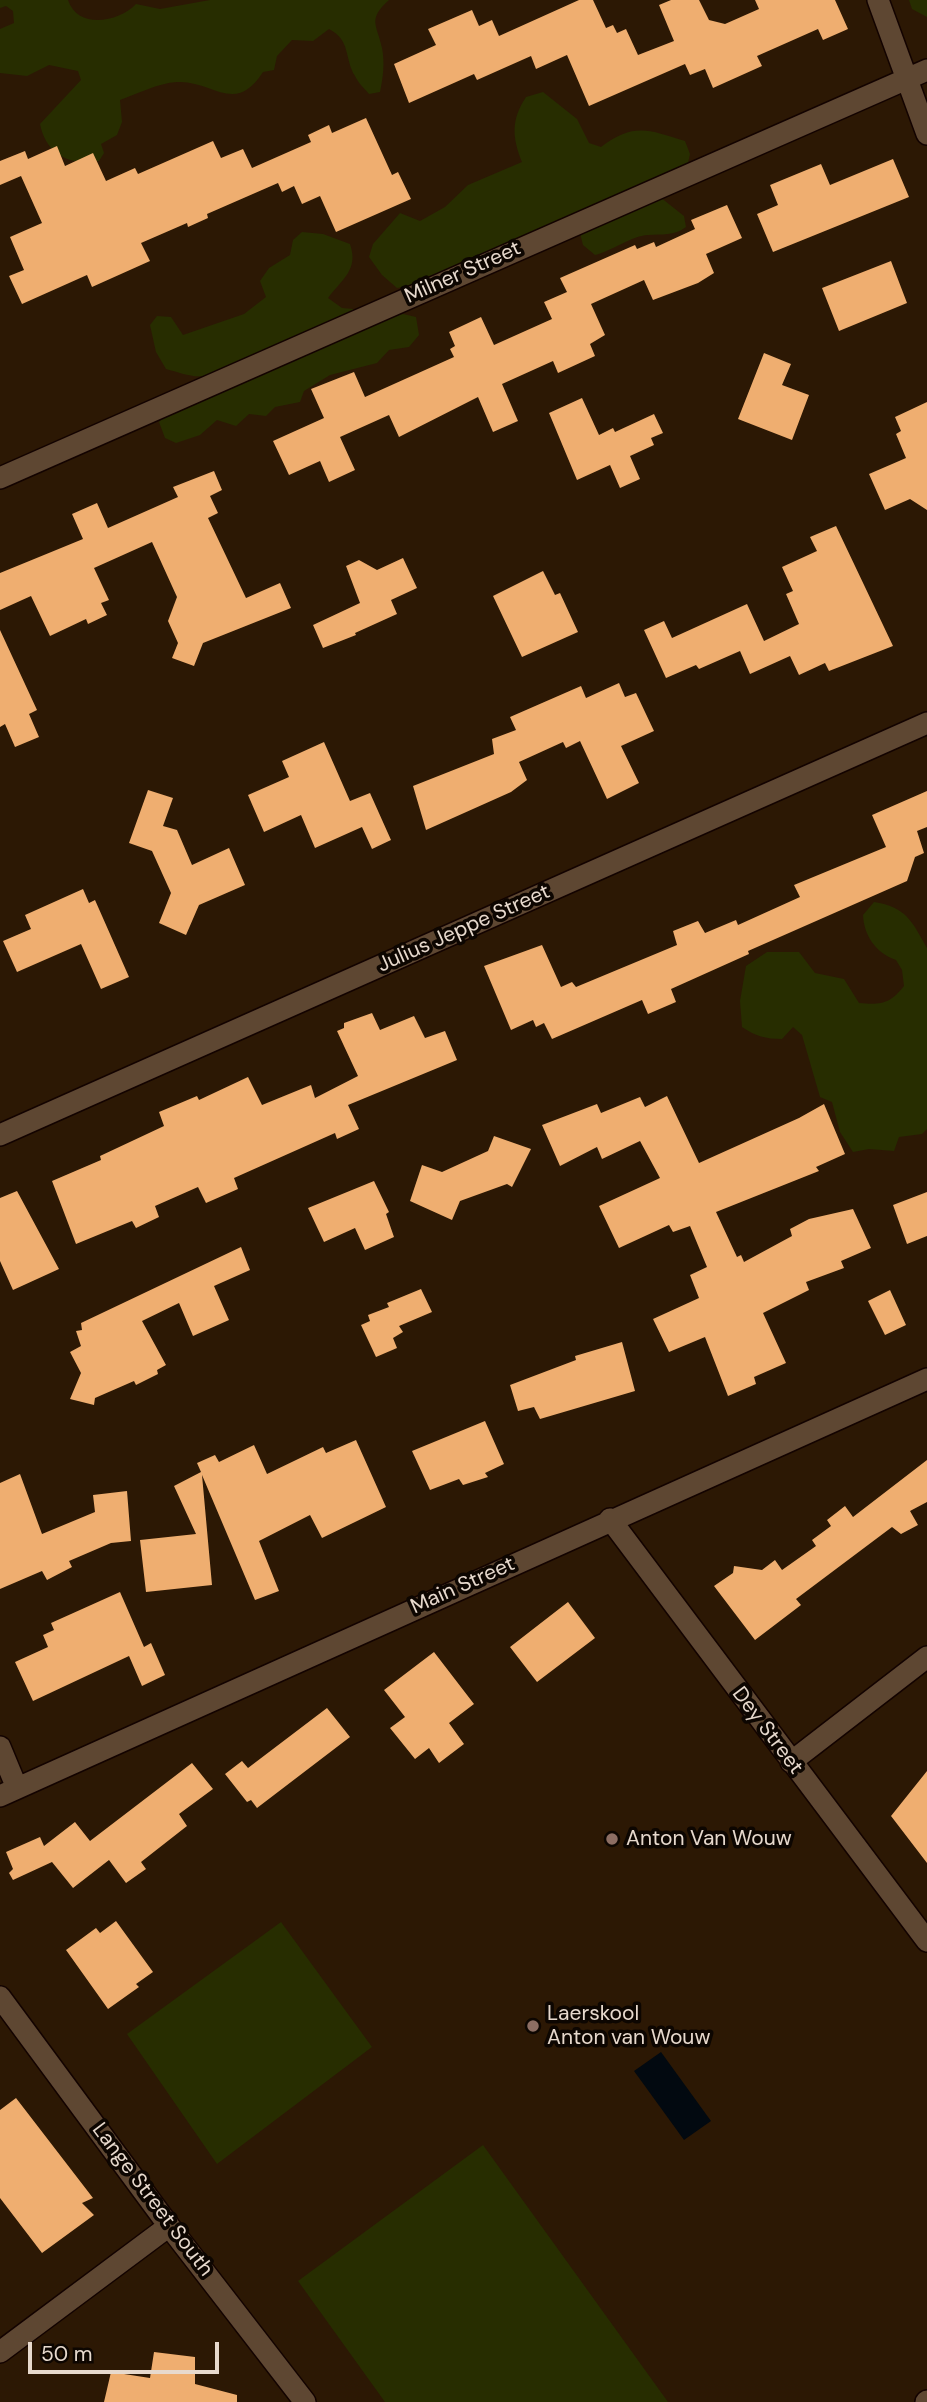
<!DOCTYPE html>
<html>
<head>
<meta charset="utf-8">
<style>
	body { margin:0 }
	#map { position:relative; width:927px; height:2402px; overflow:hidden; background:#2c1804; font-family:"DM Sans",sans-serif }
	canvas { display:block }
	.scale { position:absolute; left:28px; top:2342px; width:191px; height:32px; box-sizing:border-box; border:4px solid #e7d9cd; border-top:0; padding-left:9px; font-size:21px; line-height:24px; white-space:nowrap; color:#e7d9cd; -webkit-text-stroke:5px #0d0601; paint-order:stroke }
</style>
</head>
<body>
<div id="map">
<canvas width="927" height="2402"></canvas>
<div class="scale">50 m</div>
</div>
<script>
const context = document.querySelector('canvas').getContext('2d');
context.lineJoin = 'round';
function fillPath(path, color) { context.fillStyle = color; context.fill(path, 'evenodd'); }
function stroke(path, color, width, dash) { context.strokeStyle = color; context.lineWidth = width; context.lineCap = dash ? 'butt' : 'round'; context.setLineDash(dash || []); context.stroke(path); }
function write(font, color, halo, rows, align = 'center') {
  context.font = font + ' "DM Sans",sans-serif'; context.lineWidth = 7; context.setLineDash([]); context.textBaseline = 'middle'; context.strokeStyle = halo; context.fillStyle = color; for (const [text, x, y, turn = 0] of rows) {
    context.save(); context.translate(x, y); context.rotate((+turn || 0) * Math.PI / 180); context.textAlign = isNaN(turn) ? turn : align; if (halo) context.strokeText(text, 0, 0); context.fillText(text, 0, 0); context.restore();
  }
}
fillPath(new Path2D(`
	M 0,0 L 68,0 C 78,30 119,22 136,4 L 160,9 L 210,0 L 389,0 C 367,20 377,24 382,48 C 385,63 383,78 380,92 L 369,94 C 365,89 358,83 355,76 C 344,58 351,40 329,29 L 313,41 L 292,40 L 277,56 L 274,70 L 263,72 C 235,116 213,80 177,82 C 158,83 137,94 120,100 L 122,122 L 117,135 L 101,144 L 104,153 L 99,161 C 69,166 46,154 40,124 L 81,80 L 78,71 L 49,65 L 27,76 L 0,73 L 0,29 L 14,23 L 13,11 L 6,6 L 0,8 Z
	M 909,0 L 927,0 L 927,17 L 912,9 Z
	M 543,92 L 577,119 L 589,143 L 601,147 C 634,122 649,130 685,141 L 690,154 L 688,163 L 673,170 L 660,197 L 684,216 L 686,227 C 674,236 662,234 648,235 C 631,236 612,251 595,255 L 583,245 L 580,233 L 502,262 L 495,272 L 397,288 L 382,275 L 369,257 L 373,244 L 400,213 L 420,221 L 445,207 L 468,185 L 522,162 C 512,137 511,120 526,97 Z
	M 302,232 L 323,234 L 350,244 C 359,270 342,279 328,298 L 342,308 L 353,309 L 363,323 L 403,314 L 416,317 L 419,335 L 409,347 L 389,350 L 377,363 L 330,375 L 304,391 L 300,402 L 275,407 L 266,416 L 249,414 L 236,426 L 217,420 L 200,435 L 176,443 L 165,438 L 159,422 L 167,413 L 238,363 C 226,364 222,369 212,374 C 197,380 181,373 166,369 L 156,352 L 150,325 L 157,316 L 171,317 L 183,335 L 244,314 L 266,297 L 260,281 L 269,268 L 290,255 L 293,240 Z
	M 874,902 C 906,907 912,921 927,948 L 927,1129 L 922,1134 L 899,1137 L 894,1151 L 869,1149 L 853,1152 L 840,1132 L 832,1102 L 820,1097 L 802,1035 L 793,1027 L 782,1039 C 766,1039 755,1036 742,1027 L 740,1001 L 746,966 L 767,952 L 799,952 L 815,973 L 844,979 L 859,1003 C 881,1005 890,1004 904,986 L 902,970 L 896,960 C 876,953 864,936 863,915 Z
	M 281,1922 L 372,2047 L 217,2164 L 127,2034 Z
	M 483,2145 L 668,2402 L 385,2402 L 298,2281 Z`), '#272d00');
fillPath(new Path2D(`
	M 661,2052 L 711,2121 L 684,2140 L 634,2071 Z`), '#020910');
fillPath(new Path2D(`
	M 579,0 L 593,0 L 606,28 L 613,25 L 617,33 L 626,29 L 638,55 L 674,41 L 659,5 L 671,0 L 699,0 L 709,20 L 725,24 L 759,9 L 755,0 L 835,0 L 848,29 L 823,40 L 818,29 L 757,56 L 762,66 L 713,88 L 705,69 L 690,75 L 685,64 L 589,106 L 567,55 L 536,69 L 531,56 L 477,80 L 474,74 L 409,103 L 394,64 L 436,45 L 428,29 L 472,10 L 479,26 L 492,20 L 499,36 Z
	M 366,118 L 392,175 L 398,172 L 411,199 L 336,232 L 320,196 L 302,204 L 294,186 L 282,192 L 278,183 L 207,214 L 208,218 L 188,227 L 187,223 L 141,243 L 150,261 L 92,287 L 87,275 L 22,304 L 9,276 L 24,270 L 10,237 L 42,223 L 21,176 L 0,185 L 0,161 L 25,151 L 28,159 L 57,146 L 65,166 L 93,153 L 106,181 L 135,168 L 138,174 L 213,141 L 221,158 L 243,149 L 252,168 L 311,142 L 308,135 L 329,125 L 332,133 Z
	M 893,159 L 909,197 L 773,252 L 757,214 L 778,205 L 770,185 L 821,164 L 830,185 Z
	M 727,205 L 742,238 L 706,254 L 714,273 L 698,283 L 653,300 L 644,280 L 591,304 L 605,335 L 590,344 L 595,356 L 558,373 L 553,361 L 502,384 L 518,421 L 493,432 L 478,397 L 399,437 L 389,415 L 340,437 L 355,470 L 329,482 L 320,461 L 289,475 L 273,441 L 324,418 L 311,389 L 354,372 L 365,397 L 454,357 L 450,349 L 455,346 L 449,332 L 481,317 L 494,345 L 552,319 L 544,302 L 567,292 L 560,278 L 635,245 L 637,249 L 654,242 L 656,247 L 695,229 L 691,220 Z
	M 891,261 L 907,303 L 839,331 L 822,288 Z
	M 764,353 L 791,364 L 782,385 L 809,395 L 792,440 L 738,419 Z
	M 582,398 L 599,435 L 613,428 L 615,432 L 654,414 L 663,433 L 651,438 L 654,445 L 630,456 L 640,479 L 620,488 L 610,465 L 577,480 L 549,413 Z
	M 927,402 L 927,510 L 910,499 L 885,510 L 869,474 L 906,458 L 896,434 L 901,431 L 895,417 Z
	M 214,471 L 222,490 L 210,496 L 218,513 L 208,518 L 246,598 L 280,583 L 291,608 L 203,643 L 194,666 L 172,658 L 178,643 L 168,621 L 177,597 L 152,542 L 94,568 L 109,600 L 101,603 L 107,615 L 88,624 L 86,619 L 50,636 L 31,596 L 0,610 L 0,573 L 83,539 L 72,514 L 97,503 L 108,528 L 178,497 L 173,487 Z
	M 836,526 L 893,646 L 829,671 L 825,663 L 799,675 L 790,656 L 750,674 L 740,651 L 699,669 L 696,665 L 666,678 L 644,630 L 664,621 L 672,638 L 747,604 L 764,641 L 799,624 L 786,594 L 793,591 L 782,567 L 817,551 L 810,537 Z
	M 403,558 L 417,588 L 391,600 L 397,614 L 355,633 L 356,635 L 323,648 L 313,625 L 360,603 L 346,566 L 359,560 L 377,570 Z
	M 543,571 L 555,595 L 560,593 L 578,632 L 522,657 L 493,596 Z
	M 0,630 L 37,710 L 29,714 L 39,737 L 15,747 L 5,724 L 0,727 Z
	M 619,683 L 625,697 L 636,693 L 654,731 L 621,746 L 639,783 L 607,799 L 580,741 L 566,748 L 563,742 L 519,762 L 527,780 L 511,792 L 426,830 L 413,786 L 494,754 L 492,739 L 516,730 L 510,717 L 581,686 L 586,698 Z
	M 324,742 L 350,801 L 370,793 L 391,840 L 372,849 L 362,827 L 315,848 L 301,815 L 264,832 L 248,795 L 289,777 L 282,761 Z
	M 148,790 L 173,798 L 163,826 L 177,830 L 192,865 L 229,848 L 245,885 L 199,905 L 186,935 L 159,923 L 171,893 L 152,851 L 129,843 Z
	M 927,791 L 927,827 L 917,831 L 924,853 L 915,857 L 907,881 L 748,951 L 749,954 L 671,989 L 676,1002 L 648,1014 L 642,1000 L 552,1039 L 544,1023 L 536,1027 L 533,1020 L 511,1030 L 484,966 L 542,945 L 561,987 L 572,982 L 576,987 L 677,945 L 673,931 L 698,921 L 705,933 L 736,920 L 738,925 L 800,897 L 794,885 L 886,847 L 872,815 Z
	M 83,889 L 89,903 L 95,900 L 129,977 L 101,989 L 81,944 L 17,972 L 3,941 L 31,929 L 25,915 Z
	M 372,1013 L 380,1030 L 414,1016 L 425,1038 L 445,1031 L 457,1060 L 348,1105 L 359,1129 L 337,1139 L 335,1133 L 234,1178 L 238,1189 L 206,1203 L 198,1187 L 155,1206 L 159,1217 L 136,1228 L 132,1221 L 76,1244 L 52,1181 L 101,1160 L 100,1156 L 164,1126 L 159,1112 L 197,1096 L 199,1100 L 248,1077 L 262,1105 L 311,1085 L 315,1098 L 358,1076 L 337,1031 L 344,1028 L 344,1023 Z
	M 667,1096 L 699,1163 L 799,1118 L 824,1104 L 845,1154 L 816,1167 L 819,1171 L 716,1212 L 737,1257 L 741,1255 L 744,1262 L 792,1236 L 790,1229 L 809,1219 L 853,1209 L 871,1248 L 841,1261 L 844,1268 L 806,1282 L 809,1290 L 763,1313 L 786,1363 L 754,1377 L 756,1384 L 728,1396 L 705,1337 L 669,1352 L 653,1319 L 699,1298 L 690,1275 L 707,1267 L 690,1226 L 673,1232 L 669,1225 L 619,1248 L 599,1206 L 660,1178 L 640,1141 L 602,1159 L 597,1147 L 560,1166 L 542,1125 L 597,1104 L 601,1113 L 640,1097 L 645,1107 Z
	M 494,1136 L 531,1149 L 512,1187 L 507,1184 L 460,1201 L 452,1220 L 410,1201 L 422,1165 L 442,1172 L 488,1151 Z
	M 374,1181 L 389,1212 L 386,1214 L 394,1237 L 365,1250 L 355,1228 L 324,1242 L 308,1208 Z
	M 17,1191 L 59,1269 L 13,1290 L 0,1261 L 0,1198 Z
	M 927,1192 L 927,1236 L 907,1244 L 893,1205 Z
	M 241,1247 L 250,1270 L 214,1286 L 229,1320 L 193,1336 L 179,1303 L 142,1321 L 166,1365 L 157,1370 L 158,1374 L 136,1385 L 134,1381 L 95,1398 L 94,1405 L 70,1399 L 81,1373 L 70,1352 L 81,1346 L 76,1331 L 82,1330 L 81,1323 Z
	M 421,1289 L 432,1312 L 399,1326 L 403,1332 L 393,1338 L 397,1348 L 376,1357 L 361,1325 L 370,1321 L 368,1315 L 389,1307 L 387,1303 Z
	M 890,1290 L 906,1325 L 885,1335 L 868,1301 Z
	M 622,1342 L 635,1391 L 540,1419 L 534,1407 L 518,1411 L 510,1385 L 576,1360 L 575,1356 Z
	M 485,1421 L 504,1464 L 485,1473 L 488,1477 L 463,1485 L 459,1479 L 430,1490 L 412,1451 Z
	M 356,1440 L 386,1507 L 322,1538 L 310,1515 L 259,1541 L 279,1591 L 255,1600 L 202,1475 L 212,1585 L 146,1592 L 140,1540 L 196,1534 L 174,1486 L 201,1472 L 197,1463 L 215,1455 L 219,1462 L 254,1445 L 267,1474 L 323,1447 L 326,1453 Z
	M 927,1460 L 927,1502 L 910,1511 L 918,1525 L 901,1534 L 892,1527 L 796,1599 L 801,1605 L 755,1640 L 714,1586 L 733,1573 L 734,1566 L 762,1570 L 775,1560 L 782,1570 L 816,1546 L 812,1540 L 831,1526 L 827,1520 L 845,1506 L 853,1517 Z
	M 20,1474 L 42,1534 L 95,1512 L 93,1495 L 127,1491 L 131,1541 L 111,1543 L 69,1561 L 72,1567 L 47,1580 L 42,1571 L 0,1589 L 0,1483 Z
	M 120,1592 L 144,1647 L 151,1643 L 165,1675 L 142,1686 L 129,1656 L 33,1701 L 15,1662 L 48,1647 L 43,1635 L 54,1630 L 51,1623 Z
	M 568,1602 L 595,1638 L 537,1682 L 510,1647 Z
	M 434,1652 L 474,1704 L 449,1723 L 464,1744 L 439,1763 L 429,1748 L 415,1759 L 390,1728 L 405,1717 L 384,1690 Z
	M 327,1708 L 350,1737 L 257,1808 L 251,1800 L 247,1802 L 225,1774 L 242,1761 L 248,1768 Z
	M 192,1763 L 213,1789 L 179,1814 L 187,1826 L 141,1862 L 146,1869 L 126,1883 L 109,1860 L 73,1888 L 52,1862 L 13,1880 L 9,1873 L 13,1869 L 6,1852 L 40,1837 L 44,1846 L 75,1822 L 90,1841 Z
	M 927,1771 L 927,1863 L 891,1816 Z
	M 116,1921 L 153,1972 L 136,1984 L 139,1987 L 108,2009 L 66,1950 L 96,1928 L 100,1933 Z
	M 16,2098 L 93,2198 L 82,2203 L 94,2215 L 42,2253 L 0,2198 L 0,2110 Z
	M 154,2352 L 195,2357 L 195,2384 L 237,2395 L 237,2402 L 104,2402 L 111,2372 L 150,2378 Z`), '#efae70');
const minor = new Path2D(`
	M 878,0 L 927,134
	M 0,478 L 927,70
	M 0,1135 L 927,723
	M 610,1519 L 927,1941
	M 0,1747 L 17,1788
	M 791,1762 L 927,1657
	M 0,1796 L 927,1379
	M 0,1997 L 169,2226 L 305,2402
	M 0,2352 L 169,2226
	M 926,2402 L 927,2401`);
stroke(minor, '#130300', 24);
stroke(minor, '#5e4732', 21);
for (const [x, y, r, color] of [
	[612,1839,7,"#8d6e63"],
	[533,2026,7,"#8d6e63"]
]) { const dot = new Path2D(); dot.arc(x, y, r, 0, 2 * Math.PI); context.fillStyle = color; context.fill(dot); stroke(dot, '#0d0601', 2.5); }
write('21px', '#e7d9cd', '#0d0601', [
	["Milner Street",463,273,-24],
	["Julius Jeppe Street",464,929,-24],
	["Main Street",463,1586,-24],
	["Dey Street",767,1731,53],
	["Lange Street South",152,2200,53]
]);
write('21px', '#e7d9cd', '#0d0601', [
	["Anton Van Wouw",626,1839],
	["Laerskool",547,2014],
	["Anton van Wouw",547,2038]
], 'left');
</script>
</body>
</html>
